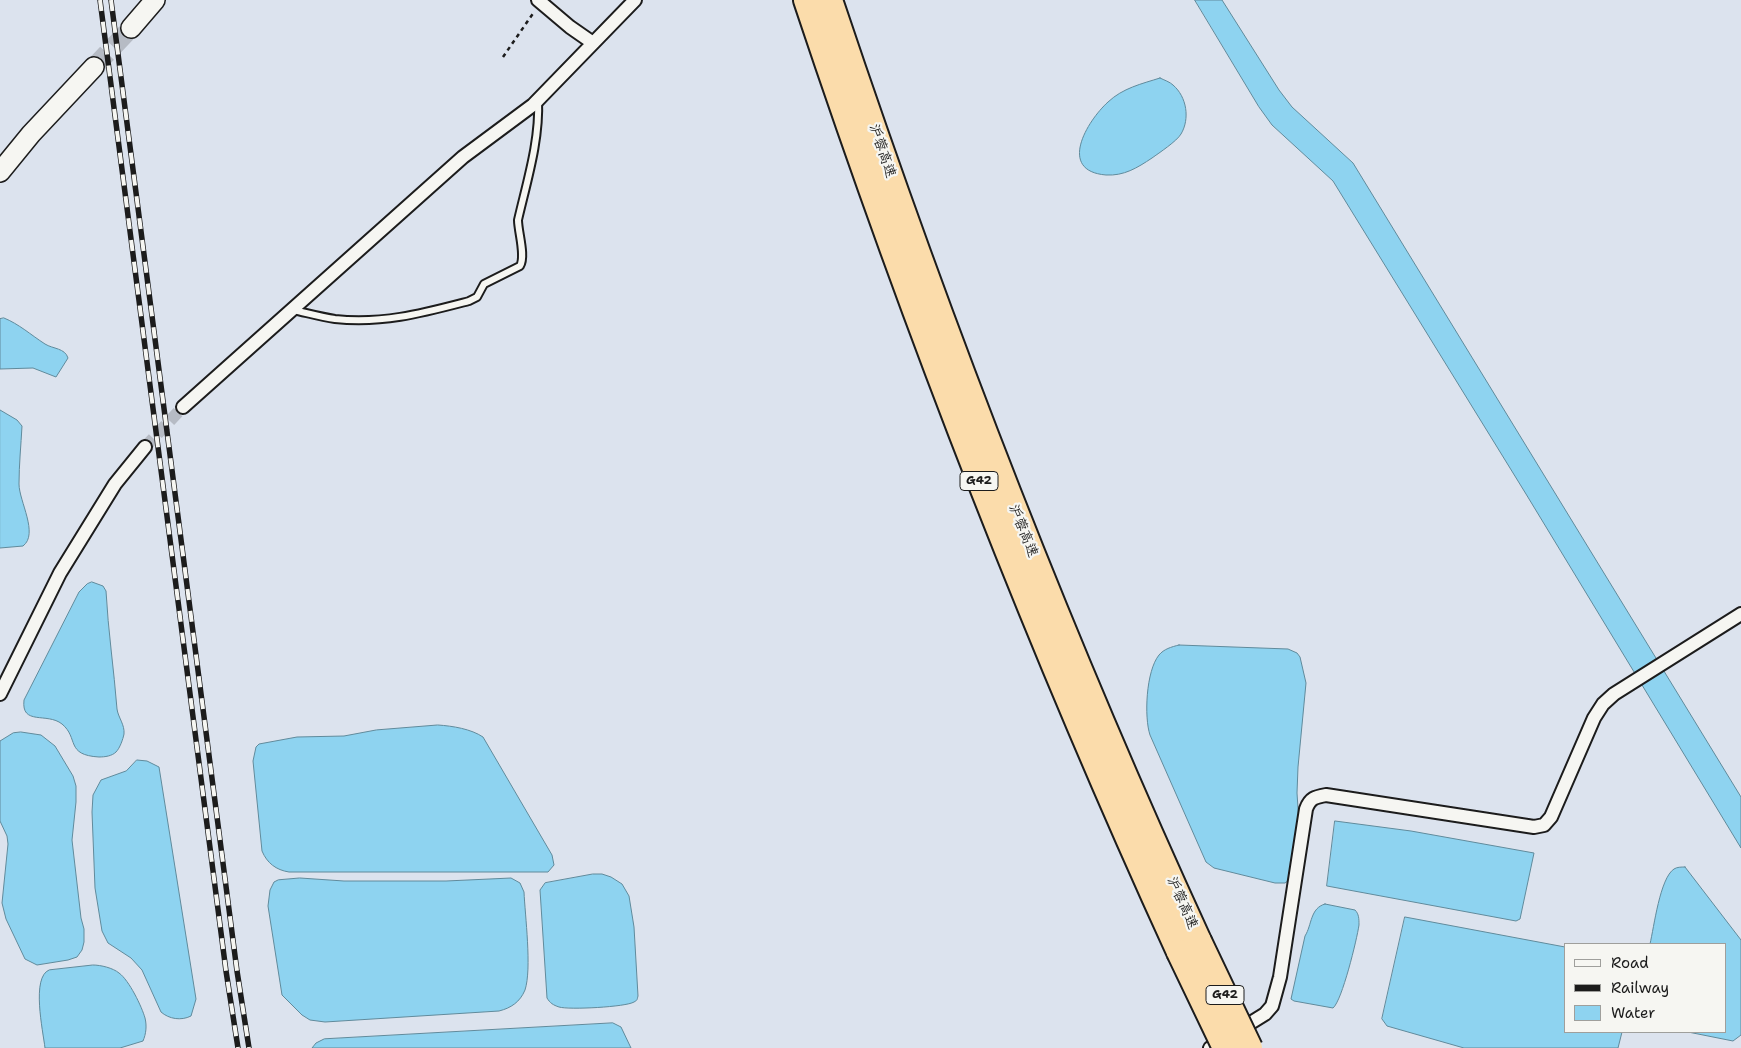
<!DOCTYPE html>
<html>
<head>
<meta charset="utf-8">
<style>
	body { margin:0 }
	#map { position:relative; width:1741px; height:1048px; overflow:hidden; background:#dce3ee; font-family:"Shantell Sans",sans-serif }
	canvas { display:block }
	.legend { position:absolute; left:1564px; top:943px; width:162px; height:90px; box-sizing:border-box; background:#f6f6f2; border:1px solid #9f9f9c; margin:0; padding:6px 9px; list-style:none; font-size:15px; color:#1c1c1c }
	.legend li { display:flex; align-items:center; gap:10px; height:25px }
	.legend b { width:25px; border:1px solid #9f9f9c }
</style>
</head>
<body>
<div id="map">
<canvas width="1741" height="1048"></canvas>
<ul class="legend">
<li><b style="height:6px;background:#f6f6f2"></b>Road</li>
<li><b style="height:6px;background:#1c1c1c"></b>Railway</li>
<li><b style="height:14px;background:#8ed3f0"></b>Water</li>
</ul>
</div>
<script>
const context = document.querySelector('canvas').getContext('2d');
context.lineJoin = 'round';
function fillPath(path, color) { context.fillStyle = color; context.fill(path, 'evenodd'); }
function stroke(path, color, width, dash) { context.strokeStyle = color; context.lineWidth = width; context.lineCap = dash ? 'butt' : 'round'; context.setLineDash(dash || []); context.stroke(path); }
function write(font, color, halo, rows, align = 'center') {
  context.font = font + ' "Shantell Sans","LXGW WenKai TC",sans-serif'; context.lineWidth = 4.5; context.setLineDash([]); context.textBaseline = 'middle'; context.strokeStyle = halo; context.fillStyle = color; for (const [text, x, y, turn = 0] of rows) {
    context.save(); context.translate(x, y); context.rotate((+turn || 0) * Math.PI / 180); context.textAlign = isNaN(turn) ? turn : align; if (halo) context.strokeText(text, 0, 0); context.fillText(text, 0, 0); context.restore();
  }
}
const water = new Path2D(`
	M 1195,0 L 1222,0 L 1279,90 L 1292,107 L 1353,163 L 1741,797 L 1741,848 L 1526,494 L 1333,181 L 1272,125 L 1259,107 Z
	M 1160,78 C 1164,80 1170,82 1173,85 C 1187,97 1190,119 1181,134 C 1177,141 1159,153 1152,158 C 1137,168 1124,176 1106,175 C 1057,171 1087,121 1108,102 C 1123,88 1141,84 1160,78 Z
	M 4,318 C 19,324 31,335 45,344 C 53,349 65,348 68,358 L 56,377 L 33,368 L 0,369 L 0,319 Z
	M 0,410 L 17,420 L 22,426 C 21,445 19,465 19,484 C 19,501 39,534 23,546 L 0,548 Z
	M 92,582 L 103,586 L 106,591 C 108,630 114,670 117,709 C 118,717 125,725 124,734 C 123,739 120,748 116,752 C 112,756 105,757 99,757 C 65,755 79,738 62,724 C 47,712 21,726 24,700 L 79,592 L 87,584 Z
	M 1179,645 L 1288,649 L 1297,653 L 1300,657 L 1306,683 L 1298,767 L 1297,793 L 1299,823 L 1292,878 L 1285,883 L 1275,883 L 1214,868 L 1206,862 L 1150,735 C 1144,717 1146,671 1159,655 C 1164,649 1171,647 1179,645 Z
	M 438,725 C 453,726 471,729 483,737 L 552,855 L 554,865 L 548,872 L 289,872 C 276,870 267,863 262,851 L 253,761 L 256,747 L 259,744 L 297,737 L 344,736 L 376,730 Z
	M 21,732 L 41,735 L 55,746 L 73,776 L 76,786 L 76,802 L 72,840 L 81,918 L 84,929 L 84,942 L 82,950 L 77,957 L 68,960 L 37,965 L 25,959 L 6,919 L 2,903 L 8,844 L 7,836 L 0,821 L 0,741 L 13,733 Z
	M 137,760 L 147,761 L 159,767 L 196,999 L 191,1016 C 181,1021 169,1019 161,1012 L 142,970 L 131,958 L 108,943 L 102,931 L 95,888 L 92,812 L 93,795 L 101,780 L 126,771 Z
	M 1335,821 L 1411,831 L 1534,853 L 1520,919 L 1516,921 L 1327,886 Z
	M 1685,867 L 1741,940 L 1741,1035 L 1733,1041 L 1688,1032 L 1725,1032 L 1725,944 L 1650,944 C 1654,927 1660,878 1674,869 C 1677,867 1681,867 1685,867 Z
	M 593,874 L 602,874 L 611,877 L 622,884 L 629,896 L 634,927 L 638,996 C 637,999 638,1000 634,1002 C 626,1007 569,1010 559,1007 C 553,1005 550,1003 547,998 L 540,890 L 545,883 Z
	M 300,878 L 344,881 L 446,881 L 511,878 L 520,883 L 524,892 C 525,915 532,969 525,990 C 520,1002 511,1008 499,1011 L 325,1022 L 310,1020 L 302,1015 L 282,995 L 268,906 L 270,890 L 274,882 L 278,880 Z
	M 1325,904 L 1355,910 C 1359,914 1359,919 1359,925 C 1357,939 1342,1001 1333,1008 L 1294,1001 L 1291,999 L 1305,936 C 1312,925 1310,908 1325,904 Z
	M 1405,917 L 1565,947 L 1565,1032 L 1622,1032 L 1618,1048 L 1464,1048 L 1387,1026 L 1382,1019 Z
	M 93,965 C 101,965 113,968 119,973 C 129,980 142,1007 145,1018 C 147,1026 146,1034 143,1041 L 120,1048 L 45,1048 C 43,1031 31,977 49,970 Z
	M 613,1023 L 621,1027 L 631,1048 L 312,1048 L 316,1043 L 324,1039 Z`);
fillPath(water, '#8ed3f0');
stroke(water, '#608a9b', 1);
stroke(new Path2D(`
	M 145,447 L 183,407`), '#b6bbc4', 12, [12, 6]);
stroke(new Path2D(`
	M 94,67 L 131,28`), '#b6bbc4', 19, [19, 9]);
const lane = new Path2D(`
	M 293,310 C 307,313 321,317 335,319 C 384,324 423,313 469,301 L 477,297 L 484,284 L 520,266 C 526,256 518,232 518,220 C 527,181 540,140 538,100`);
const street = new Path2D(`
	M 538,0 L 570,27 L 593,43
	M 183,407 L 463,157 L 533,105 L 635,0
	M 0,694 L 60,573 L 115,484 L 145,447
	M 1210,1048 L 1265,1014 L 1272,1006 L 1280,977 L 1306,809 C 1310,798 1315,797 1326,795 L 1534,827 L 1544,825 L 1551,817 L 1594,718 L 1603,704 L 1614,694 L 1741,614`);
const secondary = new Path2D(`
	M 131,28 L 155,0
	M 0,172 L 31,134 L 94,67`);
const highway = new Path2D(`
	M 806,0 C 914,324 1037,642 1179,952
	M 830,0 C 937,320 1058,635 1199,941`);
stroke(lane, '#1c1c1c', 10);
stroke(street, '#1c1c1c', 16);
stroke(secondary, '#1c1c1c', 22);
stroke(highway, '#1c1c1c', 28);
stroke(new Path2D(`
	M 503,57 L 534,12`), '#1c1c1c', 2.5, [4, 4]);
stroke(lane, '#f6f6f2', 6);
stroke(street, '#f6f6f2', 12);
stroke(secondary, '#f6f6f2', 19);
stroke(highway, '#fbdcab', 24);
const rail = new Path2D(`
	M 100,0 L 226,971 L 238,1048
	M 111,0 L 237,971 L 249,1048`);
stroke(rail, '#1c1c1c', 5.5);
stroke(rail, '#f6f6f2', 4, [11]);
const highwayBridge = new Path2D(`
	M 1199,941 L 1250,1048
	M 1179,952 L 1225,1048`);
stroke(highwayBridge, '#1c1c1c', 28, []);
stroke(highwayBridge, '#fbdcab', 24);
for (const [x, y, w] of [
	[979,481,38],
	[1225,995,38]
]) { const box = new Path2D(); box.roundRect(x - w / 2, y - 9.5, w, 19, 4); context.fillStyle = '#f6f6f2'; context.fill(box); stroke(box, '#1c1c1c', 1); }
write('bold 12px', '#1c1c1c', null, [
	["G42",979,481],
	["G42",1225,995]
]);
write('14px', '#1c1c1c', '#f6f6f2', [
	["沪蓉高速",882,151,71],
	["沪蓉高速",1023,531,68],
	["沪蓉高速",1182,903,66]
]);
</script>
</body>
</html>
